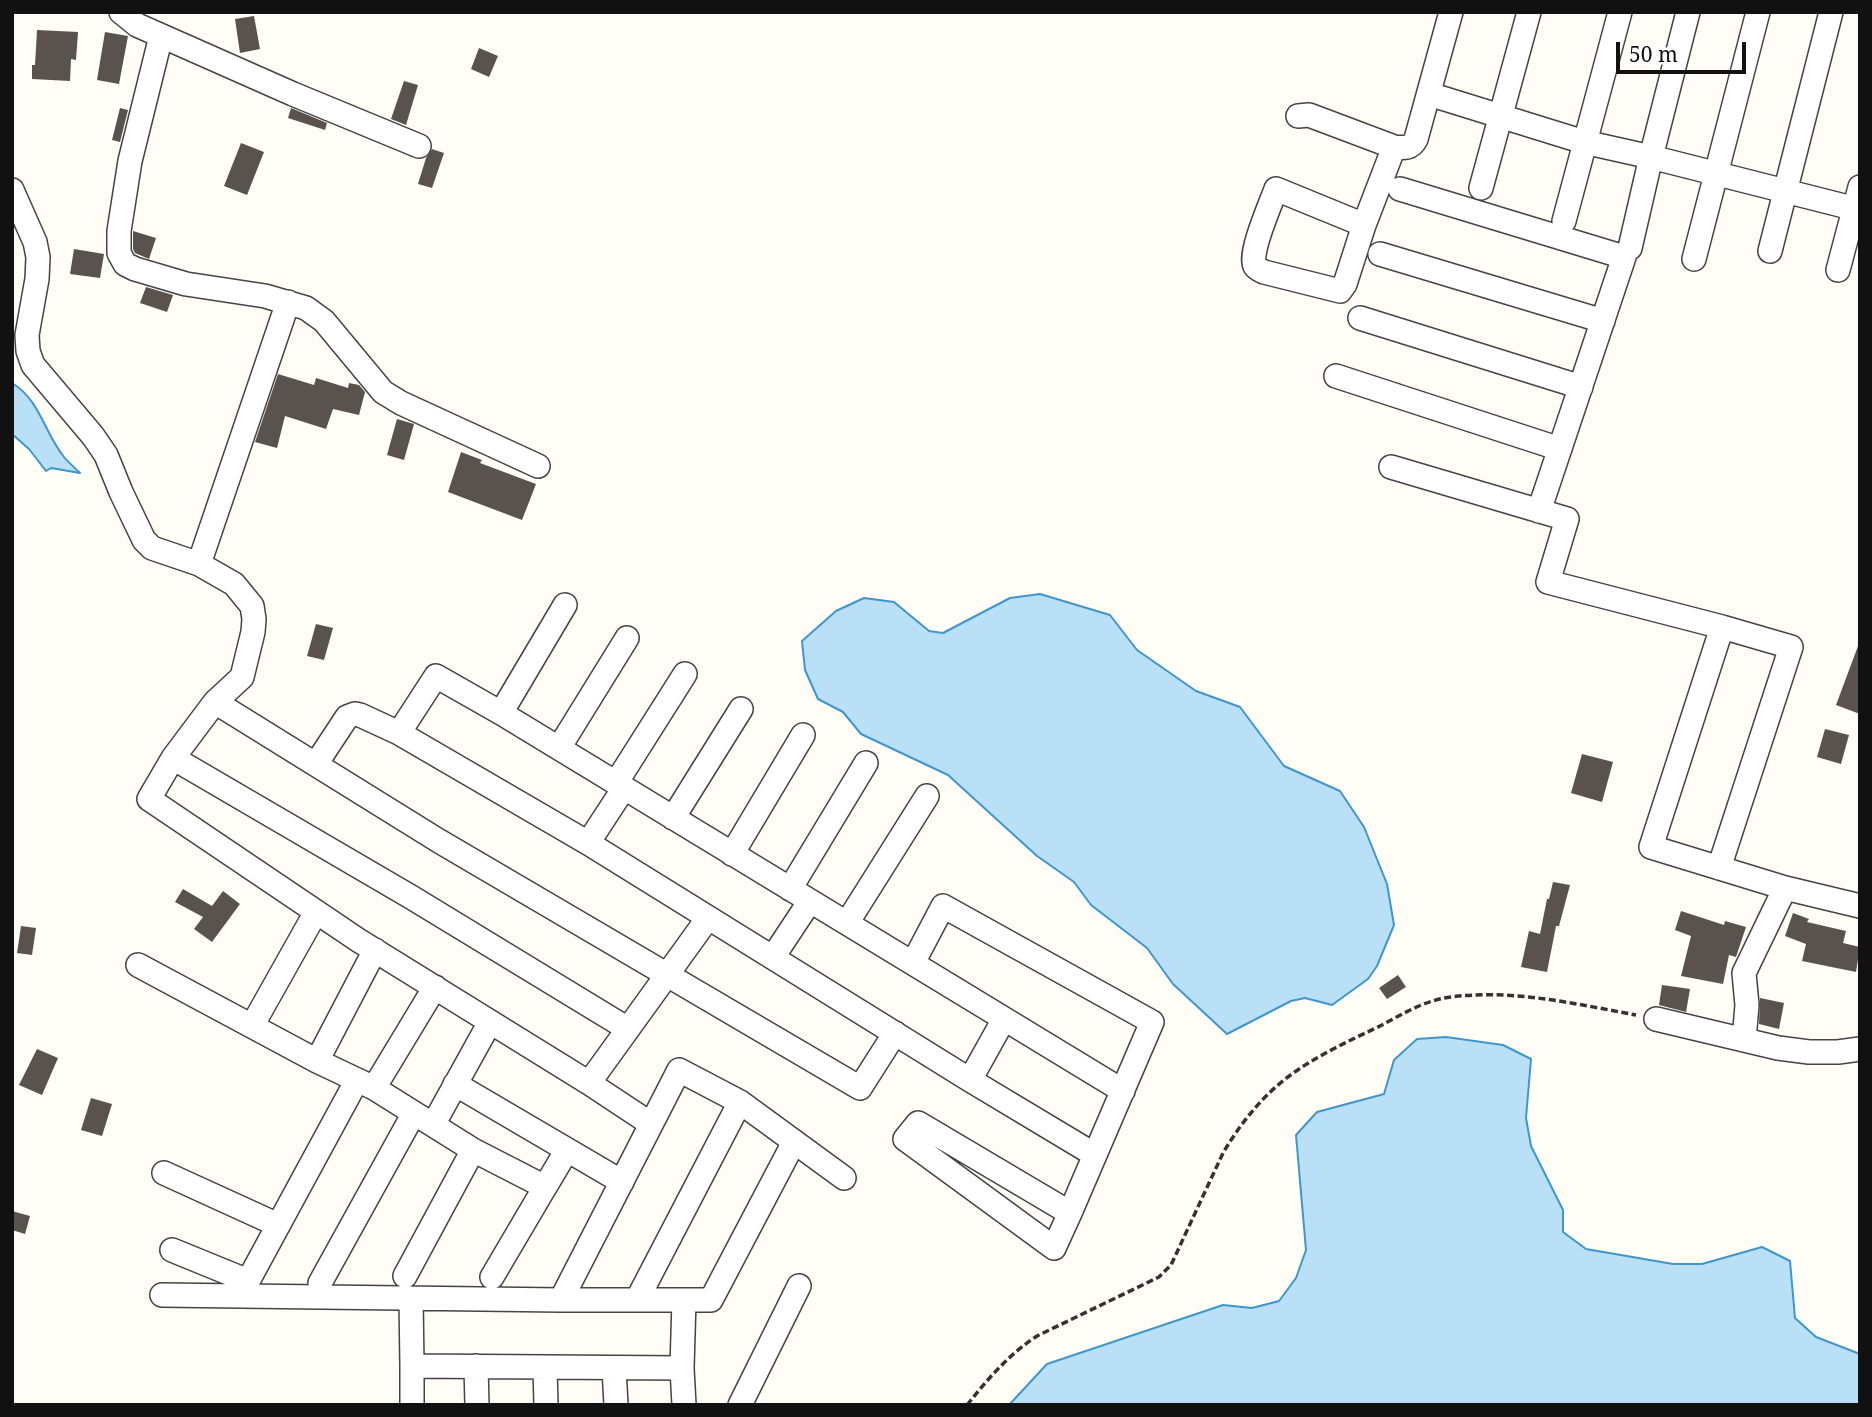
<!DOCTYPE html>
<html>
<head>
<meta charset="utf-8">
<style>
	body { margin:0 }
	#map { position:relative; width:1872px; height:1417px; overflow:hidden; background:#fffdf5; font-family:"Noto Serif",serif }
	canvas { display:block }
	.frame { position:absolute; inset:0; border:14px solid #111; pointer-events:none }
	.scale { position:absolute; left:1616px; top:42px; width:130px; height:32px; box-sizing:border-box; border:4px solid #111; border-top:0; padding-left:9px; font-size:21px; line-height:24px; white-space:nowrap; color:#111; -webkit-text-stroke:5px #fff; paint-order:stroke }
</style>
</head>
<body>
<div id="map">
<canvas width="1872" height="1417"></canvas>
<div class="frame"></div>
<div class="scale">50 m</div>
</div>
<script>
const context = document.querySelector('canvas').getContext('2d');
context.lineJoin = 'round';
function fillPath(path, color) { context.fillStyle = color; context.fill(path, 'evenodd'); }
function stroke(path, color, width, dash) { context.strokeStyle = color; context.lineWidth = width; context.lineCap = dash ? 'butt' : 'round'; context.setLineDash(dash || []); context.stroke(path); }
const water = new Path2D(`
	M 12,383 C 40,400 44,432 64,457 C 68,462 75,468 80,473 L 51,468 L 46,471 L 29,449 L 12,434 Z
	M 1040,594 L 1110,615 L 1137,650 L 1196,691 L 1240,707 L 1284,766 L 1340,791 L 1364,827 L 1387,884 L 1394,925 L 1377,966 L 1368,979 L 1332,1005 L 1305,998 L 1291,1001 L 1227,1034 L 1173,984 L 1147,948 L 1091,905 L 1074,882 L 1037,856 L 948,775 L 861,734 L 843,712 L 818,699 L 805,670 L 802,641 L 836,611 L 864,598 L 894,602 L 929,631 L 943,633 L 1010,598 Z
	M 1446,1037 L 1503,1045 L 1531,1059 L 1526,1118 L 1531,1146 L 1563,1210 L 1563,1232 L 1586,1249 L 1673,1264 L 1702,1264 L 1762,1247 L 1790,1261 L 1795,1318 L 1816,1337 L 1860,1354 L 1860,1405 L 1009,1405 L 1047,1364 L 1223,1305 L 1252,1308 L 1279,1301 L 1296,1278 L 1306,1250 L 1296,1135 L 1317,1112 L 1384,1094 L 1394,1060 L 1417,1039 Z`);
fillPath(water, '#b9e0f7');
stroke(water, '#3f96cf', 2);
fillPath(new Path2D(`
	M 254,16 L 260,49 L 240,53 L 235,19 Z
	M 37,30 L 78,32 L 76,60 L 71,59 L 70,81 L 32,79 L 32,65 L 35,65 Z
	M 105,32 L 128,36 L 119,84 L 97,80 Z
	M 479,48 L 498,56 L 489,77 L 471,69 Z
	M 404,81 L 418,85 L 406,125 L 391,119 Z
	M 120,108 L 128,110 L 120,142 L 112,140 Z
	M 291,108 L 327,123 L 325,130 L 288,118 Z
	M 241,143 L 264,152 L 247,195 L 224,186 Z
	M 432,149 L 444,153 L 432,188 L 418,184 L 426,158 Z
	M 133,231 L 156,238 L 149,259 L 135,253 L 133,249 Z
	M 74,249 L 104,254 L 100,278 L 70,274 Z
	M 146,287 L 173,295 L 167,312 L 140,303 Z
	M 278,374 L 314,385 L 316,378 L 348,388 L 349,383 L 359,385 L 365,392 L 359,415 L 333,409 L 326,429 L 285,416 L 277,448 L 255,442 Z
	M 397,419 L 414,424 L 404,460 L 387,455 Z
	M 461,452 L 482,460 L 480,463 L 536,484 L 522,520 L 448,492 Z
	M 316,624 L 333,628 L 324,660 L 307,656 Z
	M 1858,646 L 1860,646 L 1860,714 L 1836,705 Z
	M 1825,729 L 1849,735 L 1841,764 L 1817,757 Z
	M 1582,754 L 1613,762 L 1602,802 L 1571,793 Z
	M 1553,882 L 1570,885 L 1559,926 L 1556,926 L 1547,972 L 1521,967 L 1529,931 L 1540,934 L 1547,899 L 1549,899 Z
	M 183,889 L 212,906 L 223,891 L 240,904 L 212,942 L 194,929 L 203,917 L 175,902 Z
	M 1681,911 L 1724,925 L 1725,921 L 1746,927 L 1736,957 L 1729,955 L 1723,984 L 1681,976 L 1691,936 L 1675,930 Z
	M 1793,913 L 1809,919 L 1807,922 L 1846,931 L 1843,943 L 1860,947 L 1856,972 L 1802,961 L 1806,944 L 1785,936 Z
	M 21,926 L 36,928 L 32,955 L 17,953 Z
	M 1398,975 L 1406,987 L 1387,999 L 1379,988 Z
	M 1662,985 L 1690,989 L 1686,1012 L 1659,1005 Z
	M 1760,998 L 1784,1003 L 1779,1029 L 1759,1024 Z
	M 37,1049 L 58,1058 L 42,1095 L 19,1085 Z
	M 91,1098 L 112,1104 L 102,1136 L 81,1130 Z
	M 12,1211 L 30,1216 L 25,1234 L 12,1230 Z`), '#5a524d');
const minor = new Path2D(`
	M 121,12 L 137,25 L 293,94 L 419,146
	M 161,36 L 130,161 L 119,231 L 119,253 L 125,264 L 135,269 L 186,284 L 265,296 L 306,308 L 324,321 L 383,392 L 401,403 L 538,466
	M 1429,94 L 1584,142 L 1651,157 L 1860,210
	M 1298,116 L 1309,115 L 1394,147 C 1404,148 1411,149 1416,139 L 1451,12
	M 1481,188 L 1529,12
	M 1400,189 L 1624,257 L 1539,511
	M 12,190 L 35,242 L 38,257 L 37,279 L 27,335 L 28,351 L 33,365 L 93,436 L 106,455 L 121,492 L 144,540 L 152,548 L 199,564 L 234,584 L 252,606 L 254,619 L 253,632 L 242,677 L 215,702
	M 1564,221 L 1620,12
	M 1364,225 L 1276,189 C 1271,203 1248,255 1255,266 C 1257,269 1260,270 1264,272 L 1340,291 L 1345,284 L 1364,225 L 1394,147
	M 1630,248 L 1651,157 L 1688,12
	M 1770,251 L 1831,12
	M 1380,254 L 1603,321
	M 1694,259 L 1758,12
	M 1838,270 L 1860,187
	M 1360,318 L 1581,387
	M 1336,376 L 1560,449
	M 1391,467 L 1567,519 L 1548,582 L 1722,627 L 1791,647 L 1719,868
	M 199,564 L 288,302
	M 1722,627 L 1651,847 L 1785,888
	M 501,713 L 565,605
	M 399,733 L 436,676 L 501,713 L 1123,1091
	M 559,748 L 627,638
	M 173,758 L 411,897 L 628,1029
	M 316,764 L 347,717 L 355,714 L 360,715 L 399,733 L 588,843 L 970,1080 L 1095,1155
	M 616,783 L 685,674
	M 673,818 L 741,709
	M 588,843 L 624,788
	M 732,854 L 803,735
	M 790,889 L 866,763
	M 847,923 L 927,796
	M 773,957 L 810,901
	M 913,963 L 943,906 L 1152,1022 L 1070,1213 L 1054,1248 L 905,1139 L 918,1123 L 1070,1213
	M 138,965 L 317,1061 L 374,1088 L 473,1150
	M 1656,1019 L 1778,1048 L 1809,1052 L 1838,1052 L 1860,1049
	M 252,1026 L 316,912
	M 1744,1040 L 1747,1005 L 1744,973 L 1785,888 L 1860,906
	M 317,1061 L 375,950
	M 970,1080 L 1004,1019
	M 589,1083 L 708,918
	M 455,1084 L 622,1182
	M 374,1088 L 435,987
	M 651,1124 L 589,1083 L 358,940 L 149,799 L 173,758 L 215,702 L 439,841 L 860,1088 L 895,1033
	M 433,1125 L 490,1022
	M 164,1173 L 278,1225
	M 172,1250 L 248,1281 L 357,1080
	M 405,1276 L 473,1150 L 545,1187 L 567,1150
	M 492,1277 L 545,1187
	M 320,1283 L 414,1113
	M 162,1295 L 561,1300 L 711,1300 L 794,1142
	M 411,1298 L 412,1366
	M 561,1300 L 679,1070 L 740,1102 L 844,1178
	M 637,1300 L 740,1102
	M 684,1300 L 682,1368 L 684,1405
	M 476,1366 L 477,1405
	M 545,1367 L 546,1405
	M 614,1368 L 616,1405
	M 412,1405 L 412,1366 L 682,1368
	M 740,1405 L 799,1286`);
stroke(minor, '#444', 26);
stroke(new Path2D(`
	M 967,1405 C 988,1379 1008,1355 1037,1336 L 1159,1277 L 1171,1265 L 1223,1153 C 1239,1126 1259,1100 1284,1080 C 1313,1057 1349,1041 1382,1025 C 1404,1013 1426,1000 1451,997 C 1513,989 1576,1004 1636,1015`), '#333', 3.5, [7, 3.5]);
stroke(minor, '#fff', 23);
</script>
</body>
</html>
